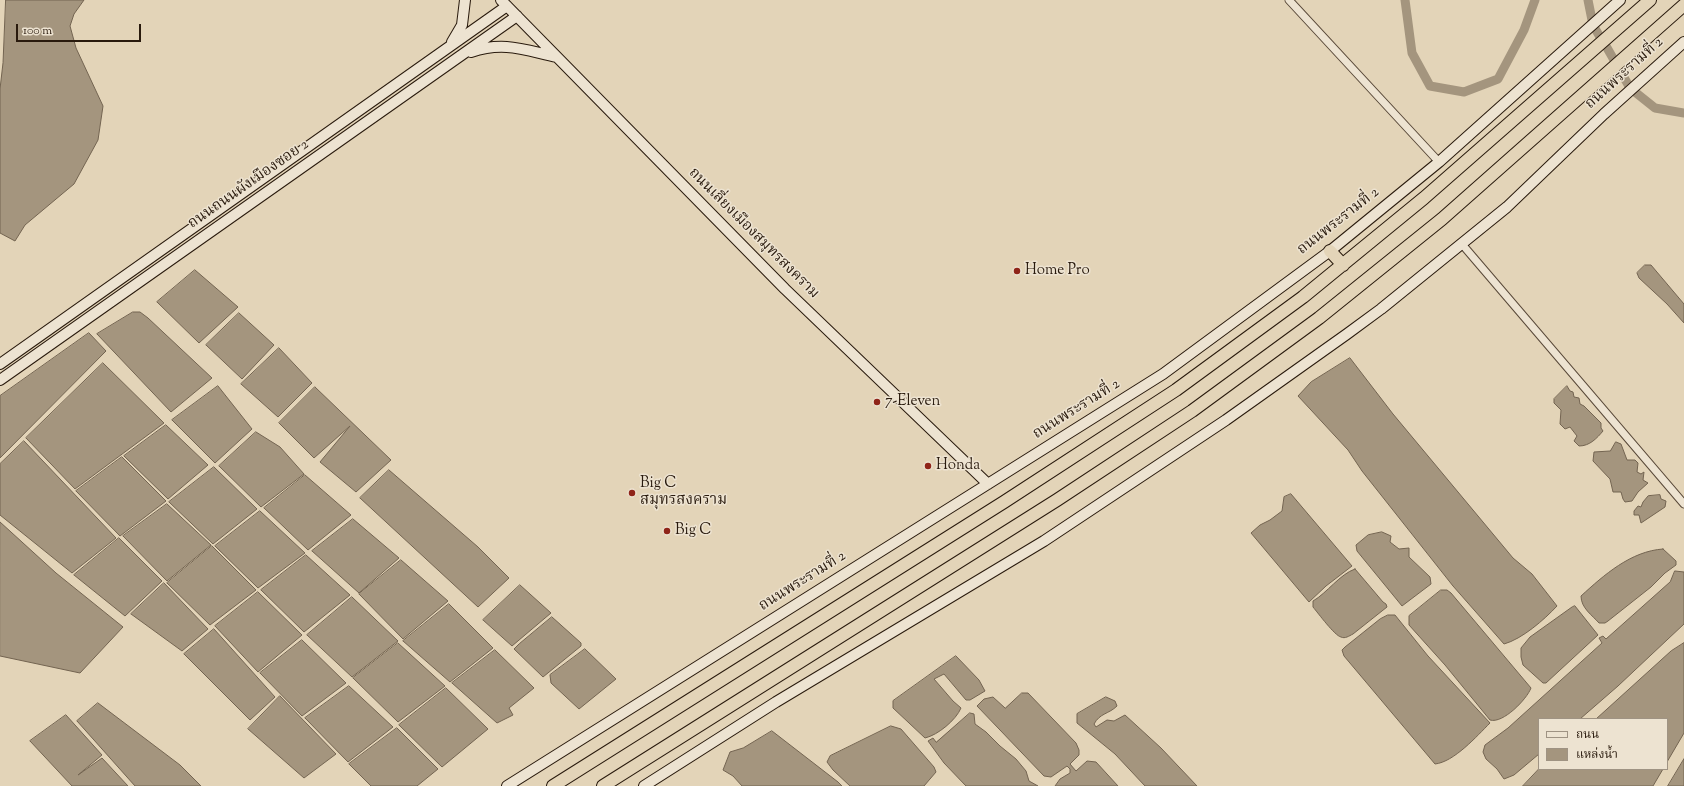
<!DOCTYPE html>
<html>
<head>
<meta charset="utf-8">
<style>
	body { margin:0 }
	#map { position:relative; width:1684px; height:786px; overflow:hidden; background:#e3d4b8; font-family:"Sorts Mill Goudy","Noto Serif Thai",serif }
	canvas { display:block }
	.legend { position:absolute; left:1538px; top:718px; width:130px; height:52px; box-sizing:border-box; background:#ede3d1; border:1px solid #9f9383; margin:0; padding:5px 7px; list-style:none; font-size:12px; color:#291a0d }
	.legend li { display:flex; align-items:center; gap:8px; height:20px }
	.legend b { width:20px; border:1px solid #9f9383 }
	.scale { position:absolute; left:16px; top:24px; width:125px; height:18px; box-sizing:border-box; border:2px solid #291a0d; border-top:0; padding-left:5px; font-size:12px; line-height:14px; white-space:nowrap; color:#291a0d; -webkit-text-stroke:3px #ede3d1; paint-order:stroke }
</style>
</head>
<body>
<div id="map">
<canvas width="1684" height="786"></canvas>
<ul class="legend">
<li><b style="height:5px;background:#ede3d1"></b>ถนน</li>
<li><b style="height:11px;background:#a4957e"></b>แหล่งน้ำ</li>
</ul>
<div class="scale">100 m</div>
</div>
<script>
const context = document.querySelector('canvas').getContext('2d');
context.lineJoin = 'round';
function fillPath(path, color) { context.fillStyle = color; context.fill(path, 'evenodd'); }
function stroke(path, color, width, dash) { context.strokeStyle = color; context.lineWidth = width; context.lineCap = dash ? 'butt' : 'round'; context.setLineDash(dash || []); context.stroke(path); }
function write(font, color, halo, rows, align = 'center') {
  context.font = font + ' "Sorts Mill Goudy","Noto Serif Thai",serif'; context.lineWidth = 3; context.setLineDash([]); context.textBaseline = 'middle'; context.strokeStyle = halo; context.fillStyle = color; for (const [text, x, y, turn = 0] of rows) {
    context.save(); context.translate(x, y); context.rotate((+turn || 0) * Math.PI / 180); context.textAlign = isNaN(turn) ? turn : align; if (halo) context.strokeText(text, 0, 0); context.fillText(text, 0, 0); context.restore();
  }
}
const water = new Path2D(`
	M 6,0 L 84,0 L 74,14 L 70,26 L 76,48 L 103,106 L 98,140 L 74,184 L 25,225 L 15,241 L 0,233 L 0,89 L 3,63 Z
	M 1645,265 L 1651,265 L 1684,304 L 1684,323 L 1667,304 L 1639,278 L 1637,273 Z
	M 195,270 L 238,307 L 199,343 L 157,302 Z
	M 133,312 L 140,312 L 148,318 L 212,378 L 171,412 L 97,334 Z
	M 239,313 L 274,345 L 242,379 L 206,345 Z
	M 89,333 L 106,351 L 0,458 L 0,396 Z
	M 279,348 L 312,383 L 278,417 L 241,384 Z
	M 1350,358 L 1393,414 L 1513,558 L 1532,574 L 1557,606 C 1544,620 1522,639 1504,644 L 1453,586 L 1362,471 L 1348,450 L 1298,396 L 1311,382 Z
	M 103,363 L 164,423 L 75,489 L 26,438 Z
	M 218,386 L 252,429 L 215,463 L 172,420 Z
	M 1567,386 L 1570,391 L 1573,392 L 1574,397 L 1579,398 L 1580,404 L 1584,406 L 1601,423 L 1601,428 L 1603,431 C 1597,438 1590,446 1579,446 L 1574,441 L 1577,436 L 1570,427 L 1565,429 L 1560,424 L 1561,410 L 1554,403 L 1554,399 Z
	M 315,387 L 391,460 L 356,492 L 320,462 L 350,426 L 314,458 L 279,423 Z
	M 166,425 L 208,465 L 168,499 L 124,456 Z
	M 256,432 L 280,447 L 304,474 L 261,507 L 219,466 Z
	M 24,441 L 116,538 L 72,573 L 0,515 L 0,464 Z
	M 1616,442 L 1621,444 L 1627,460 L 1635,460 L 1638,463 L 1637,472 L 1641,474 L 1644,472 L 1643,480 L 1648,483 L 1638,492 L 1632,501 L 1625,502 L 1623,499 L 1621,492 L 1613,492 L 1610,479 L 1593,461 L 1594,452 L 1610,451 Z
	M 122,457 L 166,501 L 120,536 L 76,491 Z
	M 214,467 L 257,509 L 213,544 L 169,502 Z
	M 389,470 L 478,547 L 509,578 L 478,607 L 360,498 Z
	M 305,475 L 351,515 L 308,550 L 264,508 Z
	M 1291,494 L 1352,566 L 1326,586 L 1309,602 L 1251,533 L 1260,525 L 1270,520 L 1282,511 L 1284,497 Z
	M 1660,495 L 1661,499 L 1666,501 L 1665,507 L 1641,523 L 1639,515 L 1634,515 L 1634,511 L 1638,506 L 1641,507 L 1643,502 L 1648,496 Z
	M 167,504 L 211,545 L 167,581 L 123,536 Z
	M 260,511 L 305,553 L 258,588 L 215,546 Z
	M 353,519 L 399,558 L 359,593 L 312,551 Z
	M 0,522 L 56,573 L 123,627 L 80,673 L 0,656 Z
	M 1382,532 L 1391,536 L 1390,542 L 1399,549 L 1409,548 L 1409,557 L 1430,577 L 1431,584 L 1402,606 L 1357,551 L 1356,545 L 1368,535 Z
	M 119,538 L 162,581 L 125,616 L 74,575 Z
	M 212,546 L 256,590 L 210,625 L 167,583 Z
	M 1663,549 L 1676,561 L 1676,565 L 1665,573 L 1651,587 L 1608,621 L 1605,623 L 1599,623 C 1592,615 1581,608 1581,596 C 1604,575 1631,551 1663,549 Z
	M 306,555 L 350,595 L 304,632 L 261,590 Z
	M 401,560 L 448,601 L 403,639 L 359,594 Z
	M 1355,569 L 1383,602 L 1386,604 L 1387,607 L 1353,634 C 1349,636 1345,639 1341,637 C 1335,636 1318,613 1313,607 L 1313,601 C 1327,593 1340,574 1355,569 Z
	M 1675,571 L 1684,572 L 1684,624 L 1618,686 L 1580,719 L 1539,719 L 1539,754 L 1514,775 L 1504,779 L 1497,769 L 1486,759 L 1483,752 L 1485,745 L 1508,728 L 1602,643 L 1599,638 L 1603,636 L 1606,639 L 1670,582 Z
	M 164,583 L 208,629 L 182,651 L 131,614 Z
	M 520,585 L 551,613 L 512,646 L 483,620 Z
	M 1441,590 L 1447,590 L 1451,593 L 1531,688 C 1527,699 1503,724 1490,720 L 1445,665 L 1409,625 L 1409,616 Z
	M 258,592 L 302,635 L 258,672 L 215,626 Z
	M 352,597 L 398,641 L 352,677 L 307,635 Z
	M 449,604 L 493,648 L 450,682 L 403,641 Z
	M 1575,606 L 1598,635 L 1546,683 L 1543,683 L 1523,665 L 1521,657 L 1521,648 L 1530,637 L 1572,607 Z
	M 1388,615 L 1395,615 L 1428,656 L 1490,723 C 1477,736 1454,762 1435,764 L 1344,656 L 1342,650 L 1345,647 L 1380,619 Z
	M 552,617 L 581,643 L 581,646 L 543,677 L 514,649 L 519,644 Z
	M 214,629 L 275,697 L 250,720 L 184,654 Z
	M 302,640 L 346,683 L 302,716 L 260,673 Z
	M 398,643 L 445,686 L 398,722 L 353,678 Z
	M 1684,643 L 1684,733 L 1667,762 L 1667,719 L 1596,719 L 1671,651 Z
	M 585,649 L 616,679 L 579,709 L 551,683 L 550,675 Z
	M 495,650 L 534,688 L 509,708 L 513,715 L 497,723 L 452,683 Z
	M 956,656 L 979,680 L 985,691 L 970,700 L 966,700 L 944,674 L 934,679 L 953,701 L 961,708 C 956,720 938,735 925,738 L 893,708 L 893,701 Z
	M 349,686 L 393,727 L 348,762 L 305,718 Z
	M 446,688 L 488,729 L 442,767 L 399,725 Z
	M 1022,693 L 1028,693 L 1076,743 L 1079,750 L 1079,755 L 1070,764 L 1076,771 L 1087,761 L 1096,762 L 1118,786 L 1055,786 L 1060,779 L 1070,773 L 1070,769 L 1067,766 L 1051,777 L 1044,776 L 977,706 L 984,699 L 993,697 L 1005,708 Z
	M 280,696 L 336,754 L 304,778 L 248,729 Z
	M 1106,697 L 1115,701 L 1117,706 C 1109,714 1100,713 1094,724 L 1096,727 L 1107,720 L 1114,721 L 1125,715 L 1161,748 L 1197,786 L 1145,786 L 1115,754 L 1077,723 L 1077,714 Z
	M 98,703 L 180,765 L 201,786 L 135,786 L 77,721 Z
	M 970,713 L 974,714 L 975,724 L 986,732 L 1000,746 L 1016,759 L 1026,771 L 1029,781 L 1038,786 L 966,786 L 944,763 L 928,741 L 933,738 L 936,742 Z
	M 66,715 L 102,755 L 78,775 L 102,758 L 128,786 L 72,786 L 30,741 Z
	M 891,726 L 901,729 L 934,767 L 936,772 L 924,786 L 850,786 L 833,770 L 827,762 L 830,756 Z
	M 397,728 L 438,769 L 417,786 L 371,786 L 349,764 Z
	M 772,731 L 838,782 L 842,786 L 742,786 L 733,776 L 723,770 L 730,752 L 743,748 Z
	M 1684,759 L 1684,786 L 1668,786 Z
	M 1539,769 L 1663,769 L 1653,786 L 1523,786 Z`);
fillPath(water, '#a4957e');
stroke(water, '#736451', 1);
stroke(new Path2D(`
	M 1405,0 L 1412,53 L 1430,86 L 1464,92 L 1498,79 L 1524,30 L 1535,0
	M 1588,0 L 1593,25 L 1600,37
	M 1606,46 L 1630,88 L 1655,108 L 1684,113`), '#a4957e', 9);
const minor = new Path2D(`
	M 1289,0 L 1439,162
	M 1461,243 L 1684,504`);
const secondary = new Path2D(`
	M 501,0 L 785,289 L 988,484
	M 452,42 L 462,25 L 465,0
	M 471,52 C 504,41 524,50 557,57
	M 0,364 L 507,6
	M 0,380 L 517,16
	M 507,786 L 1163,374 L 1330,251 L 1439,162 L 1620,0
	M 644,786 L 776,702 L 1044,541 L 1226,420 L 1347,334 L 1381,309 L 1507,207 L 1604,114 L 1684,42`);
const trunk = new Path2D(`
	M 1330,251 L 1343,265
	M 553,786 L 1004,502 L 1176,390 L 1303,297 L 1424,198 L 1650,0
	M 603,786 L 1057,500 L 1192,411 L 1319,318 L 1442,219 L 1684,5`);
stroke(minor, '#584838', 9);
stroke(secondary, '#291a0d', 12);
stroke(trunk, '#291a0d', 14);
stroke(minor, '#ede3d1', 7);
stroke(secondary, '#ede3d1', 10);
stroke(trunk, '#e3d4b8', 12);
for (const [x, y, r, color] of [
	[1017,271,4,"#8f2418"],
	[877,402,4,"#8f2418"],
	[928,466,4,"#8f2418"],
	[632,493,4,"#8f2418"],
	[667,531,4,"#8f2418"]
]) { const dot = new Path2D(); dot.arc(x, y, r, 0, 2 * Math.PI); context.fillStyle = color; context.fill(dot); stroke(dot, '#ede3d1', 1.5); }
write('15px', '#291a0d', '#ede3d1', [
	["ถนนพระรามที่ 2",1625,74,-42],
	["ถนนถนนผังเมืองซอย 2",249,185,-35],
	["ถนนพระรามที่ 2",1339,222,-38],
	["ถนนเลี่ยงเมืองสมุทรสงคราม",753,234,45],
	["ถนนพระรามที่ 2",1077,410,-32],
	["ถนนพระรามที่ 2",803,582,-32]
]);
write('15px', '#291a0d', '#ede3d1', [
	["Home Pro",1025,271],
	["7-Eleven",885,402],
	["Honda",936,466],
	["Big C",640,484],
	["สมุทรสงคราม",640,501],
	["Big C",675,531]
], 'left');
</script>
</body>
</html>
